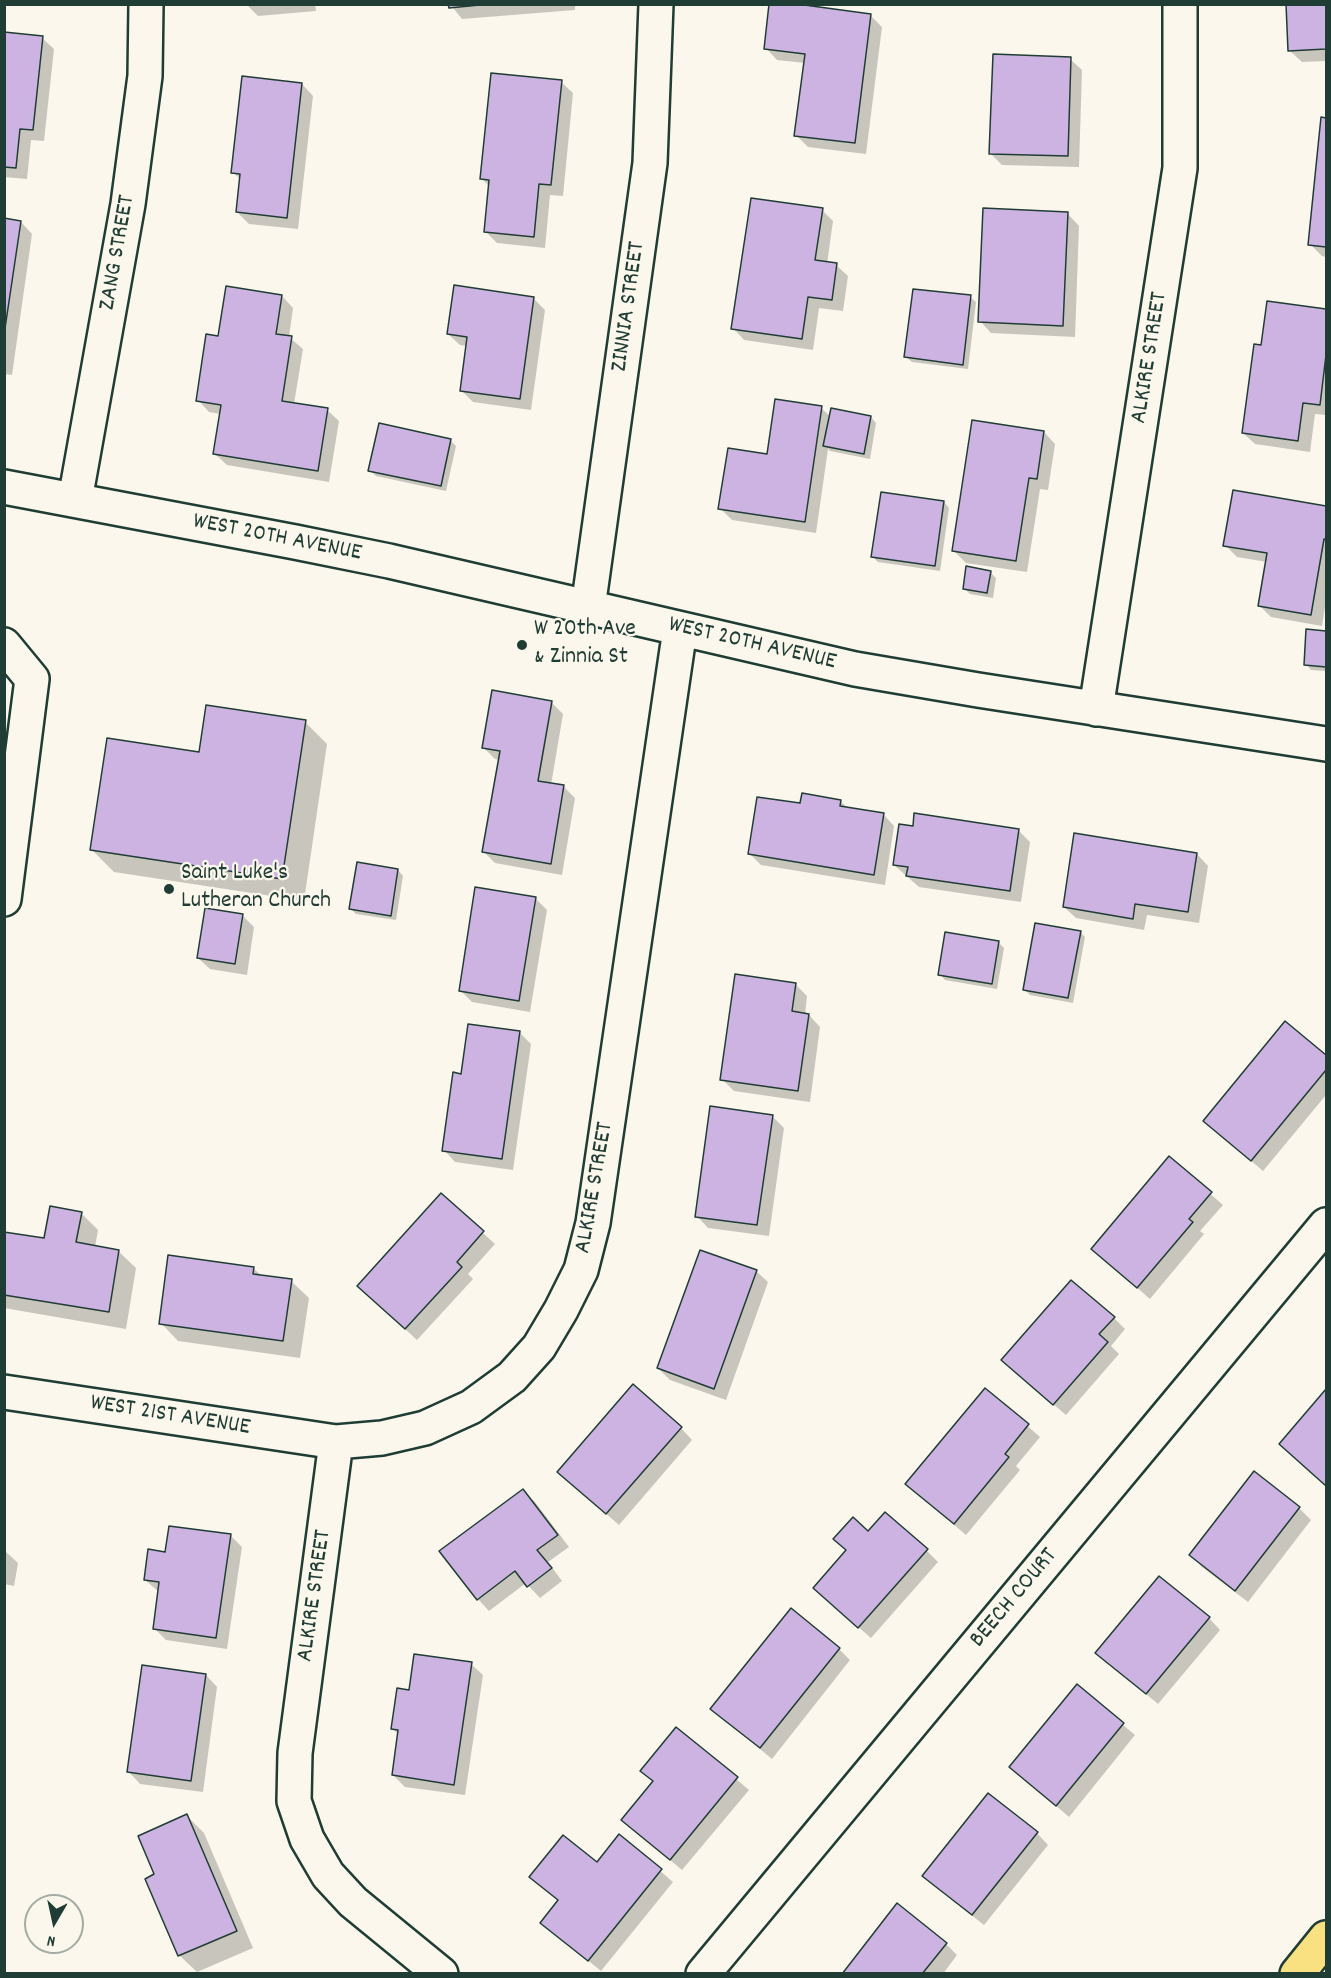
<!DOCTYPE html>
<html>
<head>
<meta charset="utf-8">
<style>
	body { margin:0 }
	#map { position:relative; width:1331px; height:1978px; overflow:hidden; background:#fbf7ec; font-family:Dekko,sans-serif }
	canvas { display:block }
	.frame { position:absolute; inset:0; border:6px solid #1f3d34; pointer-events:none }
	.north { position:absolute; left:24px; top:1894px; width:60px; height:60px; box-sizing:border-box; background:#fbf7ec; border:2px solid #a3ada2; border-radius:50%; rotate:189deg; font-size:16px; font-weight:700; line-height:24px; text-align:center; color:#1f3d34 }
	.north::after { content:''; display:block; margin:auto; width:21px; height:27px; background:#1f3d34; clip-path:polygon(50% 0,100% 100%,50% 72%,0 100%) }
</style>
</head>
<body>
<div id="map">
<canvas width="1331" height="1978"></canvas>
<div class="frame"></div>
<div class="north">N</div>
</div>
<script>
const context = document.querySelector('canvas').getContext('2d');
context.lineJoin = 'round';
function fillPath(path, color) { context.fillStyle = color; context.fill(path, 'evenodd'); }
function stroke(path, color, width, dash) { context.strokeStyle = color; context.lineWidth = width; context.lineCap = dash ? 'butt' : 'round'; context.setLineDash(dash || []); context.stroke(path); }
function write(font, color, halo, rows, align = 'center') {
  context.font = font + ' Dekko,sans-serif'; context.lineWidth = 4.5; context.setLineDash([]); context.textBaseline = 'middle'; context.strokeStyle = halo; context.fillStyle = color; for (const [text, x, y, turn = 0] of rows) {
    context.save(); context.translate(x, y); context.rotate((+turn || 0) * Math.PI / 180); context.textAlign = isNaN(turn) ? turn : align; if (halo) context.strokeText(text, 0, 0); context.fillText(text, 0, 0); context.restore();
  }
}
fillPath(new Path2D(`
	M 246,4 L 315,4 L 316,11 L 258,16 Z
	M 450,4 L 575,4 L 575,10 L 462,19 Z
	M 1287,4 L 1326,4 L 1326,61 L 1302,62 L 1290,51 Z
	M 870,15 L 882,27 L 866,154 L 808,147 L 796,135 L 805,63 L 777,60 L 766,48 Z
	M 4,34 L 42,38 L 54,49 L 44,141 L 31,140 L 27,179 L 4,177 Z
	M 1070,59 L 1082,70 L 1079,167 L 1002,165 L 990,153 Z
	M 561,82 L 573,93 L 563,196 L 550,195 L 545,248 L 497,243 L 485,231 L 490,187 L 482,179 Z
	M 302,84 L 313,96 L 298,229 L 249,224 L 237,212 L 241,180 L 233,172 Z
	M 1322,119 L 1326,119 L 1326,257 L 1322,256 L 1310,244 Z
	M 822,210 L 833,221 L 827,264 L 836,265 L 848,276 L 843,311 L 819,308 L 813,350 L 744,340 L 733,328 Z
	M 1068,214 L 1079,226 L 1075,337 L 991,333 L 980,321 Z
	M 4,220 L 21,222 L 32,234 L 12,375 L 4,374 Z
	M 282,296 L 293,308 L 289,337 L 303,349 L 294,404 L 327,410 L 339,421 L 329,482 L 227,465 L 215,454 L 221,414 L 209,412 L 198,400 L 219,338 Z
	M 970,297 L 976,302 L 968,369 L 912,362 L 906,357 Z
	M 533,298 L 545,310 L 531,410 L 473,402 L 461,390 L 467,346 L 460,345 L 448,334 Z
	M 1269,303 L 1326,310 L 1326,415 L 1315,414 L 1310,452 L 1255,444 L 1243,433 L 1263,346 Z
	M 821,408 L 831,417 L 871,417 L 876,423 L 870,459 L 830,451 L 828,449 L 816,533 L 732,520 L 720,508 L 769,456 Z
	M 1044,432 L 1055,444 L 1048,490 L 1040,489 L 1027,572 L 966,563 L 954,551 Z
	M 450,440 L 456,446 L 446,491 L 376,476 L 370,470 Z
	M 1234,492 L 1326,508 L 1326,601 L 1322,626 L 1271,617 L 1259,605 L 1267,562 L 1237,557 L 1225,545 Z
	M 944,502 L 949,508 L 940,571 L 878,562 L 873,557 Z
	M 990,572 L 996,578 L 993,598 L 970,594 L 964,588 Z
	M 1307,631 L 1326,633 L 1326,671 L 1311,670 L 1306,664 Z
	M 551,702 L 563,714 L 551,785 L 564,787 L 575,798 L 562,875 L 495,863 L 484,852 L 500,760 L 495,759 L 483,747 Z
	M 305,722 L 327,744 L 304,901 L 114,872 L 92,850 L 200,754 Z
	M 840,801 L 848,808 L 883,814 L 894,826 L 885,885 L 761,865 L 749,853 L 801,805 Z
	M 1018,830 L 1030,842 L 1021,902 L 919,887 L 894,865 Z
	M 1197,854 L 1208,866 L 1199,923 L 1147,915 L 1144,930 L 1076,918 L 1064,907 Z
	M 398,870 L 403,876 L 396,920 L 356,914 L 351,909 Z
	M 535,898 L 547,910 L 530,1012 L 472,1002 L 460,990 Z
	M 242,915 L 254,927 L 247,975 L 210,969 L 198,958 Z
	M 1080,932 L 1085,937 L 1073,1003 L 1030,995 L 1024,989 Z
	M 998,942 L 1004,948 L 997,989 L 945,980 L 940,974 Z
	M 796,985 L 807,996 L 805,1015 L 809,1015 L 820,1027 L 810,1102 L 734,1091 L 722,1079 Z
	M 1285,1023 L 1326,1057 L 1326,1095 L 1263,1171 L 1205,1121 Z
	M 520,1033 L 531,1044 L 513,1170 L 455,1162 L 444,1150 L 462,1075 Z
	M 772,1116 L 784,1128 L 769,1236 L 708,1228 L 697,1216 Z
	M 1169,1158 L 1223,1205 L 1200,1231 L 1204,1234 L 1150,1299 L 1093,1249 Z
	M 441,1195 L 495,1244 L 468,1274 L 473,1279 L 417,1340 L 371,1298 Z
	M 81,1213 L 98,1230 L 95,1247 L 118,1251 L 136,1268 L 126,1329 L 4,1308 L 4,1233 L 46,1240 Z
	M 254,1269 L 262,1276 L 291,1281 L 309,1298 L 300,1358 L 178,1341 L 161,1323 Z
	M 756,1271 L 768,1282 L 726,1400 L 670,1380 L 658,1368 Z
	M 1114,1318 L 1125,1329 L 1111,1346 L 1119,1354 L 1066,1415 L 1015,1372 Z
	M 986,1390 L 1040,1437 L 1016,1466 L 1020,1470 L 966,1535 L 919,1495 Z
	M 1326,1392 L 1326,1486 L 1281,1444 Z
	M 681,1428 L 692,1440 L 619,1525 L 571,1483 Z
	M 1254,1473 L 1299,1508 L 1311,1520 L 1248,1602 L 1202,1567 L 1191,1555 Z
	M 523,1491 L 535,1502 L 569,1547 L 548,1562 L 562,1581 L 540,1598 L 526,1583 L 489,1611 L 478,1599 Z
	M 868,1533 L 927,1551 L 938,1562 L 871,1638 L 826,1599 L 847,1551 Z
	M 230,1535 L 242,1547 L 227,1649 L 166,1640 L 154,1628 L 159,1592 L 145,1580 L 166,1553 Z
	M 4,1550 L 18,1563 L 14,1586 L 4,1584 Z
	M 1209,1618 L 1220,1630 L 1158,1704 L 1097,1653 Z
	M 839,1649 L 850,1660 L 772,1759 L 712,1709 Z
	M 471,1664 L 483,1675 L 465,1795 L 405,1787 L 393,1775 L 399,1735 L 392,1728 L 410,1692 Z
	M 206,1675 L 217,1687 L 203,1792 L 140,1784 L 129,1772 Z
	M 1077,1686 L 1135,1735 L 1069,1817 L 1011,1767 Z
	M 677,1729 L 749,1790 L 682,1870 L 623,1820 L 653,1782 L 642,1771 Z
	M 187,1816 L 204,1833 L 253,1948 L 197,1972 L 179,1955 L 156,1875 Z
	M 1037,1833 L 1048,1845 L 984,1925 L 936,1887 L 924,1876 Z
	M 619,1836 L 673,1882 L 601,1971 L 542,1923 L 559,1902 L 531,1877 L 597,1864 Z
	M 946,1944 L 957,1955 L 943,1974 L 844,1974 Z`), '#0003');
const building = new Path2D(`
	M 448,4 L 490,4 L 449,8 Z
	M 769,4 L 797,4 L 871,14 L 855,143 L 794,136 L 805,54 L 764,49 Z
	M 1286,4 L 1326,4 L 1326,49 L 1288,51 Z
	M 4,32 L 43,36 L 33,130 L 20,129 L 16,168 L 4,167 Z
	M 993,54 L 1071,57 L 1068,156 L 989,154 Z
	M 491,73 L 562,80 L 551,185 L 539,184 L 534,237 L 484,232 L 489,180 L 480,179 Z
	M 242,76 L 302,83 L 287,218 L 236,212 L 240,174 L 231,173 Z
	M 1321,117 L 1326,118 L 1326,247 L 1308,245 Z
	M 751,198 L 823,208 L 815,260 L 837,263 L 832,300 L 808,297 L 802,339 L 731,329 Z
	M 983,208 L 1068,212 L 1063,326 L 978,322 Z
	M 4,218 L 21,221 L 4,335 Z
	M 454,285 L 534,297 L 520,399 L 460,391 L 467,337 L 447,334 Z
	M 226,286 L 282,295 L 276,334 L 292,336 L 282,401 L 328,408 L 318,471 L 213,454 L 221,405 L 196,401 L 206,334 L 218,336 Z
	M 913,289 L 971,295 L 963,365 L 904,357 Z
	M 1267,301 L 1326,309 L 1326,355 L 1320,405 L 1303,403 L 1298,441 L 1242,433 L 1254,344 L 1261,345 Z
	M 775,399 L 822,406 L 805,522 L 718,509 L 728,448 L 767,454 Z
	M 831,408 L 871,416 L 864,454 L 823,446 Z
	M 972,420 L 1044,431 L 1037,479 L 1029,478 L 1016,561 L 952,551 Z
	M 379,423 L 451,439 L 441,486 L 368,471 Z
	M 1233,490 L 1326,506 L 1326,540 L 1324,539 L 1311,615 L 1258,606 L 1267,553 L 1223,546 Z
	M 881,492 L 944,501 L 935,566 L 871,557 Z
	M 966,566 L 991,571 L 987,593 L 963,589 Z
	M 1306,629 L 1326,631 L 1326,667 L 1304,665 Z
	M 492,690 L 552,701 L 538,781 L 564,785 L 551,864 L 482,852 L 500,751 L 482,748 Z
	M 206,705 L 306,720 L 282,879 L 90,850 L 107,738 L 199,752 Z
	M 802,793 L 841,800 L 840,806 L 884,813 L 874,875 L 748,854 L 757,797 L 800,803 Z
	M 914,813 L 1019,829 L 1010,891 L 906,876 L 908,867 L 893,865 L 899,824 L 913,826 Z
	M 1074,833 L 1197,853 L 1188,912 L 1135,904 L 1133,919 L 1063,907 Z
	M 357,862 L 398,869 L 391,916 L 349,909 Z
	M 475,887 L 536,897 L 519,1001 L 459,991 Z
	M 205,908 L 243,914 L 235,964 L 197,958 Z
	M 1035,923 L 1081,931 L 1068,998 L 1023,990 Z
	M 945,932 L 999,941 L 992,984 L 938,975 Z
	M 735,974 L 796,983 L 792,1011 L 809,1014 L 798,1091 L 720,1080 Z
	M 1285,1021 L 1326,1055 L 1326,1070 L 1251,1161 L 1203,1121 Z
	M 468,1024 L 520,1031 L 502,1159 L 442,1151 L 453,1072 L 461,1074 Z
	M 710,1106 L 773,1115 L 757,1225 L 695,1217 Z
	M 1169,1156 L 1212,1192 L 1189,1219 L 1193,1222 L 1137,1288 L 1091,1249 Z
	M 441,1193 L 484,1231 L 457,1262 L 462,1267 L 405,1329 L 357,1286 Z
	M 50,1206 L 82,1212 L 76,1242 L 119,1250 L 109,1312 L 4,1295 L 4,1232 L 44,1238 Z
	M 700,1250 L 757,1270 L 714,1389 L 657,1368 Z
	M 168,1255 L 254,1267 L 253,1274 L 292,1279 L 283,1341 L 159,1324 Z
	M 1071,1280 L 1115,1317 L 1099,1334 L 1108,1342 L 1053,1405 L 1001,1360 Z
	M 633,1384 L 682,1427 L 606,1514 L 557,1472 Z
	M 985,1388 L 1029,1424 L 1005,1454 L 1009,1457 L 954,1524 L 905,1484 Z
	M 1326,1389 L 1326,1486 L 1279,1444 Z
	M 1254,1471 L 1300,1507 L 1235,1591 L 1189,1555 Z
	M 523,1489 L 558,1535 L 537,1550 L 552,1568 L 527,1587 L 515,1571 L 477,1600 L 439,1551 Z
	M 885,1512 L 928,1549 L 858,1628 L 813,1588 L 846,1550 L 833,1539 L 853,1517 L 868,1531 Z
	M 169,1526 L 231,1534 L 216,1638 L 153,1629 L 159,1582 L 144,1580 L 148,1549 L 165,1552 Z
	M 1159,1576 L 1210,1617 L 1146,1694 L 1095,1653 Z
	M 791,1608 L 840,1648 L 760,1748 L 710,1709 Z
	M 414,1654 L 472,1662 L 454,1785 L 392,1775 L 398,1730 L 391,1729 L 397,1688 L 409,1690 Z
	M 142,1665 L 206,1674 L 191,1781 L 127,1772 Z
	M 1077,1684 L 1124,1723 L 1056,1806 L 1009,1767 Z
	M 676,1727 L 738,1777 L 670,1860 L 621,1820 L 653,1781 L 640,1771 Z
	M 988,1793 L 1038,1832 L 972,1915 L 922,1876 Z
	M 187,1814 L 237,1931 L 178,1956 L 145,1879 L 154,1874 L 138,1836 Z
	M 619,1834 L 662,1869 L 588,1961 L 540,1923 L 558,1900 L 529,1877 L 563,1835 L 597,1862 Z
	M 897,1903 L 947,1943 L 922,1974 L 842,1974 Z`);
fillPath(building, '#ccb3e1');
stroke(building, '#1f3d34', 1.5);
const minor = new Path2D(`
	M 4,487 L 295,542 L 389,561 L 855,669 L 978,690 L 1326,744
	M 75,500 L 128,204 L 145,76 L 146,4
	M 588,608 L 650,163 L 656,4
	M 4,645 L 32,679 L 4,899
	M 1096,709 L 1180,168 L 1180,4
	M 4,1392 L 336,1442 L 382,1438 L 425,1428 L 471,1407 L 512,1377 L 539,1347 L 561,1310 L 581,1270 L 593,1223 L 680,629
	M 336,1442 L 295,1753 L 294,1801 L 307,1839 L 328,1875 L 353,1902 L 441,1974
	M 703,1974 L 1326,1225`);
const highway = new Path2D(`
	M 1297,1974 L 1326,1938`);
stroke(minor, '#1f3d34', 38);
stroke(highway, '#1f3d34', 38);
stroke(minor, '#fbf7ec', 33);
stroke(highway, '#f9e181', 33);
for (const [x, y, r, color] of [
	[522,645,6,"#1f3d34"],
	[169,889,6,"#1f3d34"]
]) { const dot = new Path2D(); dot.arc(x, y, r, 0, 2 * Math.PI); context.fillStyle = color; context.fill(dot); stroke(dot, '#fbf7ec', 2); }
write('24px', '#1f3d34', '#fbf7ec', [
	["ZANG STREET",119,253,-80],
	["ZINNIA STREET",630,307,-82],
	["ALKIRE STREET",1151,358,-81],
	["WEST 20TH AVENUE",277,539,11],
	["WEST 20TH AVENUE",752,645,13],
	["ALKIRE STREET",596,1188,-80],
	["WEST 21ST AVENUE",170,1417,9],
	["ALKIRE STREET",316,1596,-82],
	["BEECH COURT",1015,1599,-50]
]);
write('24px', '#1f3d34', '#fbf7ec', [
	["W 20th Ave",534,631],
	["& Zinnia St",534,659],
	["Saint Luke's",181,875],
	["Lutheran Church",181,903]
], 'left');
</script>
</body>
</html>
